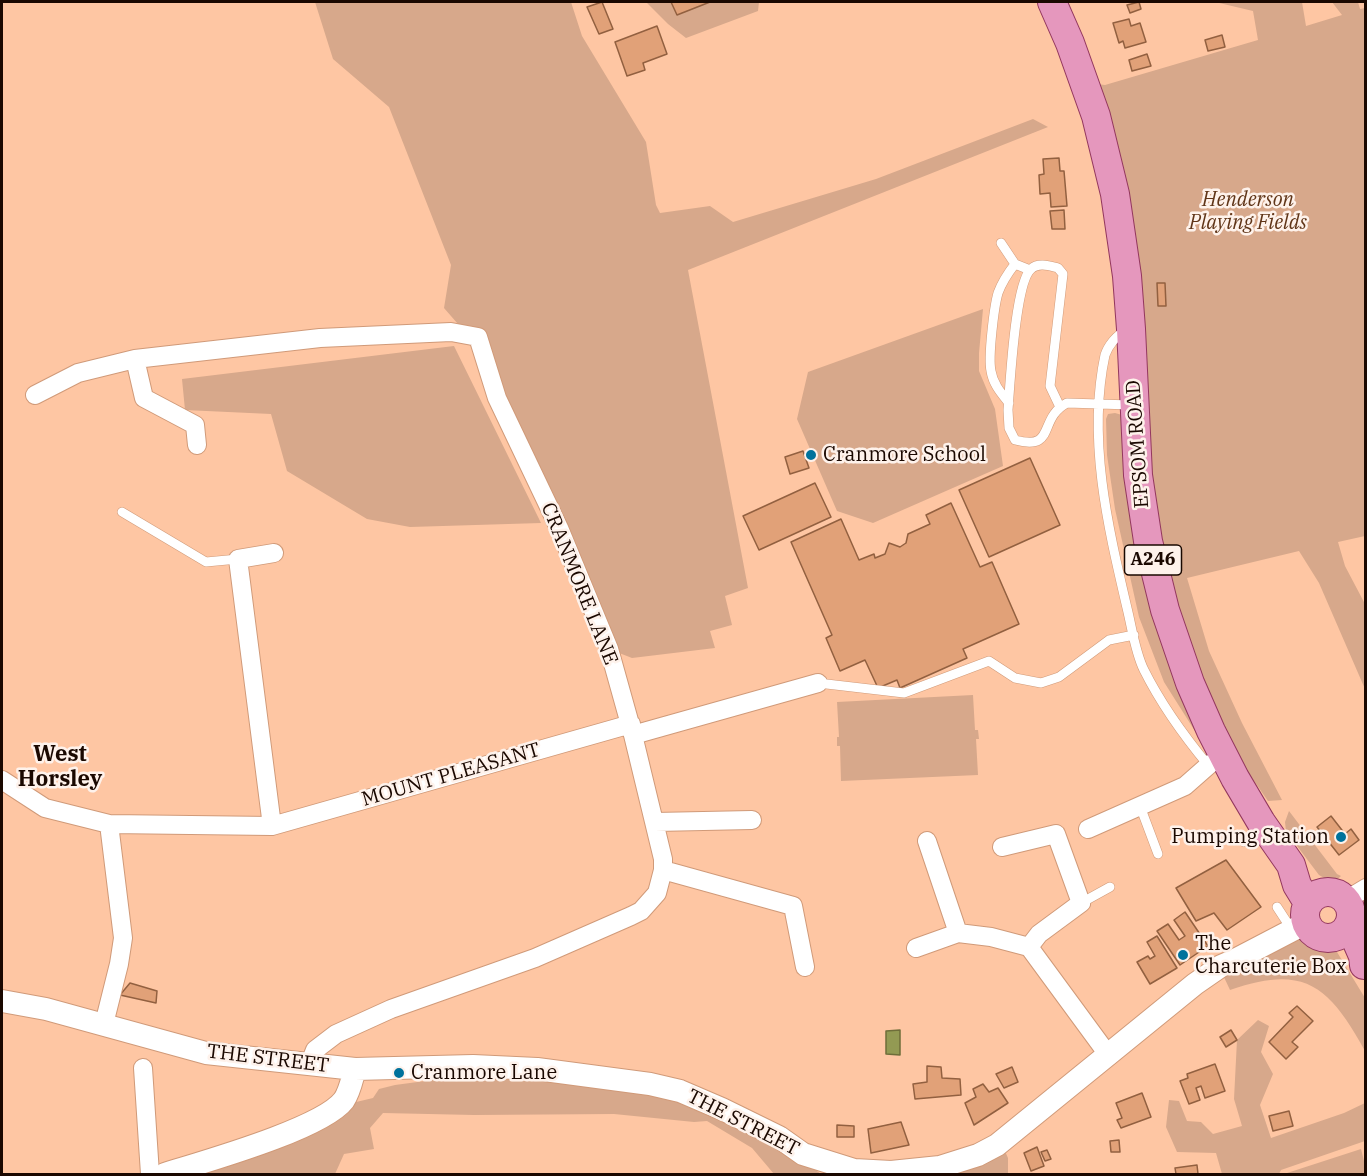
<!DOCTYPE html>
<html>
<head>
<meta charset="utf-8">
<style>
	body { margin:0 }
	#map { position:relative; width:1367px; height:1176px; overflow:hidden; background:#fec6a3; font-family:"IBM Plex Serif",serif }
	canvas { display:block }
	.frame { position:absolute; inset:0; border:3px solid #1a0800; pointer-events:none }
</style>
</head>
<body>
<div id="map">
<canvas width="1367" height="1176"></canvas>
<div class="frame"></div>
</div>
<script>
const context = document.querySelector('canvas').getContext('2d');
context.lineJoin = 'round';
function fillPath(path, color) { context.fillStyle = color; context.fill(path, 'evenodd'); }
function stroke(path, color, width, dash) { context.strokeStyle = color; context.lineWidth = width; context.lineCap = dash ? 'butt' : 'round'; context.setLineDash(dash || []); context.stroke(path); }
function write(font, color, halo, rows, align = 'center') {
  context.font = font + ' "IBM Plex Serif",serif'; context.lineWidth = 5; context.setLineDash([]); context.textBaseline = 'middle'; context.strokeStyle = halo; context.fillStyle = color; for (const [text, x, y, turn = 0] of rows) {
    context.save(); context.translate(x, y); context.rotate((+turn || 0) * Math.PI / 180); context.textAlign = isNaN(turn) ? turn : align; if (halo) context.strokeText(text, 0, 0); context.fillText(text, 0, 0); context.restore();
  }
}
fillPath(new Path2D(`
	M 315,2 L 571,2 L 582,36 L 646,142 L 656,205 L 660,213 L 710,206 L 733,222 L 876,179 L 1033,119 L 1048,127 L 688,270 L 748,588 L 725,596 L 732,625 L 710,631 L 715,648 L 632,658 L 609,649 L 485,355 L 444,308 L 451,265 L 389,107 L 333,59 Z
	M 646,2 L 671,2 L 677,15 L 710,2 L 759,2 L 758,11 L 686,38 L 668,24 Z
	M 1215,2 L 1302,2 L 1306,26 L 1342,15 L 1332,2 L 1358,2 L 1360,9 L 1365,8 L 1365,536 L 1338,542 L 1345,566 L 1365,604 L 1365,689 L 1319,583 L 1299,551 L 1187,578 L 1209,651 L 1242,723 L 1282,800 L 1268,801 L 1243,765 L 1212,704 L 1170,598 L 1097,84 L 1105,85 L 1258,40 L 1253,11 Z
	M 983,309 L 979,353 L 979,371 L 995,409 L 1003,466 L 873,523 L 837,511 L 797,419 L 808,372 Z
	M 454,346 L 541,523 L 410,527 L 367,519 L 287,471 L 271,414 L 185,410 L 182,379 Z
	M 1115,413 L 1122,415 L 1210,755 L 1164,682 L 1139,617 L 1115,509 L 1107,455 L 1106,419 L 1108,414 Z
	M 973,695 L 975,730 L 978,730 L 979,739 L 976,739 L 978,775 L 841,781 L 840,746 L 837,746 L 837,737 L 839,737 L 837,702 Z
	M 1289,811 L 1337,874 L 1341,876 L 1333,883 L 1319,875 L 1291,838 L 1286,831 L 1285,822 Z
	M 1298,938 L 1317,940 L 1337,952 L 1365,998 L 1365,1051 C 1329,986 1305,964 1230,990 L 1223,975 Z
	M 1258,1020 L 1269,1026 L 1261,1052 L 1273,1074 L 1260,1105 L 1271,1138 L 1344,1113 L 1365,1103 L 1365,1141 L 1281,1170 L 1279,1174 L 1222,1174 L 1216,1153 L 1177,1152 L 1166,1127 L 1169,1100 L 1179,1101 L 1187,1121 L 1201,1122 L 1213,1134 L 1242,1126 L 1234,1099 L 1237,1040 Z
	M 470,1075 L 529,1078 L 675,1099 L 713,1113 L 803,1161 L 821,1174 L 774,1174 L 752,1148 L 707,1121 L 694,1122 L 614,1114 L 474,1115 L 383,1113 L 370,1128 L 374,1149 L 344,1154 L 335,1174 L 184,1174 L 352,1103 L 373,1098 L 379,1089 L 395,1085 Z
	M 1004,1149 L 1008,1158 L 1008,1174 L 932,1174 Z
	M 1361,1149 L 1365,1165 L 1365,1174 L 1284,1174 Z`), '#d7a88b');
const water = new Path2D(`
	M 900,1030 L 900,1055 L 886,1054 L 886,1031 Z`);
fillPath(water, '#939a53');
stroke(water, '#6f6e3a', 1.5);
const building = new Path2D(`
	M 602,2 L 613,29 L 599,34 L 587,7 Z
	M 671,2 L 710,2 L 677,15 Z
	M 1139,2 L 1141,9 L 1130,13 L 1127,5 Z
	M 1129,19 L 1131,26 L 1140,23 L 1146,42 L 1125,48 L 1123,41 L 1119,43 L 1113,23 Z
	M 657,26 L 667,54 L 643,63 L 645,70 L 627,76 L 615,42 Z
	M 1222,35 L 1225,47 L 1208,51 L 1205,40 Z
	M 1147,54 L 1151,66 L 1132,71 L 1129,60 Z
	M 1059,158 L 1060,171 L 1064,171 L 1067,206 L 1051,207 L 1050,193 L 1040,194 L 1039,175 L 1044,174 L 1043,159 Z
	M 1064,210 L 1065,229 L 1052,229 L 1050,211 Z
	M 1157,283 L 1165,283 L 1166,306 L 1158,306 Z
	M 803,451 L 809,468 L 790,474 L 785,457 Z
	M 1030,458 L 1060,525 L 989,557 L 959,490 Z
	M 815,483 L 831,517 L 759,550 L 743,516 Z
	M 951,503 L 980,567 L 992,562 L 1019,624 L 963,649 L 967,658 L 900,688 L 897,680 L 878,688 L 865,660 L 840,671 L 826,638 L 832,635 L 791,542 L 841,519 L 859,560 L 874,554 L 875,558 L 885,554 L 889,543 L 900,547 L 906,543 L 908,534 L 930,524 L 926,515 Z
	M 1331,816 L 1345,834 L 1351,829 L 1359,840 L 1339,855 L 1317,827 Z
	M 1226,860 L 1261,907 L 1227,930 L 1214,913 L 1196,921 L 1176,888 Z
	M 1185,912 L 1208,946 L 1180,965 L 1157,931 L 1168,924 L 1179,940 L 1185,936 L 1174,920 Z
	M 1157,936 L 1177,968 L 1150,984 L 1137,962 L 1148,956 L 1150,959 L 1155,956 L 1147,942 Z
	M 130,983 L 157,991 L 156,1003 L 120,995 Z
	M 1297,1006 L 1313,1021 L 1292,1042 L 1298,1047 L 1286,1059 L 1269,1042 L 1293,1017 L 1289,1013 Z
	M 1231,1030 L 1237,1040 L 1226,1047 L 1220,1037 Z
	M 1215,1064 L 1225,1091 L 1205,1098 L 1201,1086 L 1196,1088 L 1200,1100 L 1189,1104 L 1180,1081 L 1188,1078 L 1187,1074 Z
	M 927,1066 L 941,1067 L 942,1078 L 960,1079 L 961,1095 L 915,1099 L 913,1084 L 927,1082 Z
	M 1012,1067 L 1018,1082 L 1004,1088 L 996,1074 Z
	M 983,1084 L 989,1092 L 998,1088 L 1008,1103 L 974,1125 L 965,1103 L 976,1097 L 973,1089 Z
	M 1142,1093 L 1151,1117 L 1121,1128 L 1117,1120 L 1122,1118 L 1116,1103 Z
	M 1289,1111 L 1293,1126 L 1273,1131 L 1269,1116 Z
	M 901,1122 L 909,1145 L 871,1153 L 868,1129 Z
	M 837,1125 L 854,1126 L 854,1137 L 837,1137 Z
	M 1119,1140 L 1120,1152 L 1111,1152 L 1110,1141 Z
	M 1037,1147 L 1044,1166 L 1031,1171 L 1024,1153 Z
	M 1047,1150 L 1051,1159 L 1045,1161 L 1041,1152 Z
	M 1197,1165 L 1198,1174 L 1176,1174 L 1175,1168 Z`);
fillPath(building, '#e1a178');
stroke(building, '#926040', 1.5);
const service = new Path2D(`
	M 1001,243 L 1015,264 L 1030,270
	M 1126,331 C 1117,334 1108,346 1105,355 C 1087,439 1108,527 1127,608 C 1132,628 1135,652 1144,670 C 1161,704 1184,736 1208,765 L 1211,765
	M 1009,403 C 1001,393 993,384 991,371 C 988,357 994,307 998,293 C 1002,282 1008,273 1015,264
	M 1060,407 L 1050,386 L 1063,274 L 1058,268 C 1050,266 1038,262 1031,269 C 1015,283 1010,385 1008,410 L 1009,428 L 1015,440 C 1057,451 1037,419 1067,403 L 1131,405
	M 122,512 L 206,562 L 238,559
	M 818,683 L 904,693 L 989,661 L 1015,678 L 1041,683 L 1059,677 L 1109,640 L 1134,635
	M 1140,806 L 1158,854
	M 1244,842 L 1265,832
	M 1081,903 L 1110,887
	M 1277,907 L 1292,930`);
const minor = new Path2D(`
	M 135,359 L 144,398 L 195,425 L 197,445
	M 35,395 L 78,373 L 135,359 L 320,338 L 451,332 L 478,337 L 497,398 L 559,528 L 609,649 L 633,735 L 663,859 L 663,870 L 657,893 L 641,911 L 631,916 L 535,958 L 391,1009 L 336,1034 L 315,1050 L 309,1065
	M 633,735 L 818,683
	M 2,780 L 45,808 L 109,824 L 272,826 L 631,724
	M 655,822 L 752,820
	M 272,826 L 238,559 L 274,553
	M 1088,829 L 1185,786 L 1210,764
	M 927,841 L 958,933 L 991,937 L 1029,947 L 1109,1056
	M 1002,847 L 1056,834 L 1081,903 L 1039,934 L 1029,947
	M 663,870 L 793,906 L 805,967
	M 1346,900 L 1366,888
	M 916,948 L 958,933
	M 104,1024 L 119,964 L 123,938 L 109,824
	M 143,1068 L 150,1174`);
const tertiary = new Path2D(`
	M 2,1001 L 46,1009 L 206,1053 L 355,1069 L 473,1066 L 537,1069 L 650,1084 L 680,1091 L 722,1109 L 779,1137 L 803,1154 L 854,1170 L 891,1172 L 940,1167 L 978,1155 L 997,1145 L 1195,984 L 1221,966 L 1235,960 L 1306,923
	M 165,1174 C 203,1162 322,1129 344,1100 C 350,1091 352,1079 355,1069`);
const primary = new Path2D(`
	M 1052,2 L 1070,43 L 1096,116 L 1115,194 L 1127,276 L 1131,329 L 1138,475 L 1148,541 L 1165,610 L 1190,683 L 1211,731 L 1235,778 L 1261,822 L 1291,865 L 1297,885 L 1308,903
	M1305 915a23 23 0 1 1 46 0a23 23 0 1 1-46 0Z
	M 1349,924 L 1363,956 L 1364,965`);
stroke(service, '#d09a79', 10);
stroke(minor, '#d09a79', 20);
stroke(tertiary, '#d09a79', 24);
stroke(primary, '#93375e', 30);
stroke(service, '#fff', 9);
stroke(minor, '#fff', 18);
stroke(tertiary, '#fff', 22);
stroke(primary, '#e597bd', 28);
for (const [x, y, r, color] of [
	[811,455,6,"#00729c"],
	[1341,837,6,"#00729c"],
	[1183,955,6,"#00729c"],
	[399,1073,6,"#00729c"]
]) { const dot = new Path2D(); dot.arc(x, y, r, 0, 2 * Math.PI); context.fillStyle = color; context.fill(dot); stroke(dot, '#fef2eb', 2); }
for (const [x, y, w] of [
	[1153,560,57]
]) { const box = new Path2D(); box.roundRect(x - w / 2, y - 15, w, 30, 4.5); context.fillStyle = '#fef2eb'; context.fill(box); stroke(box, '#1a0800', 1.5); }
write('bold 18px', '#1a0800', null, [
	["A246",1153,560]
]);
write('italic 20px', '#603518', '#fef2eb', [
	["Henderson",1248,200],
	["Playing Fields",1248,223]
]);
write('20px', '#1a0800', '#fef2eb', [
	["EPSOM ROAD",1138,444,-94],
	["CRANMORE LANE",579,584,68],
	["MOUNT PLEASANT",451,775,-16],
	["THE STREET",268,1059,7],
	["THE STREET",743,1123,27]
]);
write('20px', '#1a0800', '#fef2eb', [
	["Cranmore School",823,455],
	["Pumping Station",1329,837,"right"],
	["The",1195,944],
	["Charcuterie Box",1195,967],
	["Cranmore Lane",411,1073]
], 'left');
write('bold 22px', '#1a0800', '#fef2eb', [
	["West",60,755],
	["Horsley",60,780]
]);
</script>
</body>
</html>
